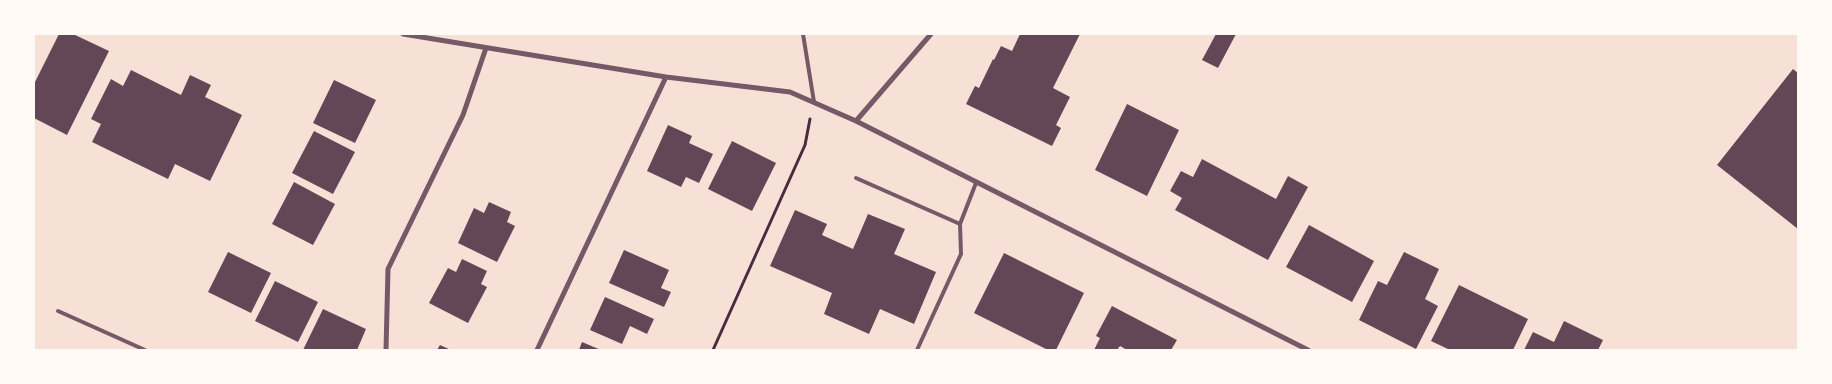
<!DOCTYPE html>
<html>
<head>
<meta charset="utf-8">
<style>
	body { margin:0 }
	#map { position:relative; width:1832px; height:384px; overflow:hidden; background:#f7e1d7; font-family:"Fira Sans Condensed",sans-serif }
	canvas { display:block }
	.frame { position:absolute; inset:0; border:35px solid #fffaf5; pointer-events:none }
</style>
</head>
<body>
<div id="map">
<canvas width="1832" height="384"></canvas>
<div class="frame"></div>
</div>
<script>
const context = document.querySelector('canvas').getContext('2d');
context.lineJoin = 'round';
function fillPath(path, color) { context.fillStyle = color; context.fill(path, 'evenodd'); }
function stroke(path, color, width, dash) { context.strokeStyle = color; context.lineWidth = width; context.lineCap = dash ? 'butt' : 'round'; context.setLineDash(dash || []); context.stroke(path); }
fillPath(new Path2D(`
	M 59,34 L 73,34 L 109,51 L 67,135 L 34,118 L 34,84 Z
	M 1020,34 L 1080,34 L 1053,88 L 1070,97 L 1056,125 L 1061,128 L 1052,146 L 966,104 L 975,86 L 979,88 L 993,59 L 994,60 L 1001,46 L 1012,51 Z
	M 1216,34 L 1236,34 L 1218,68 L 1202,60 Z
	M 1793,69 L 1798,73 L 1798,229 L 1717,165 Z
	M 131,70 L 181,95 L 190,75 L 211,85 L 205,97 L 242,115 L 210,181 L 175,164 L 168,179 L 92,142 L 101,124 L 91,119 L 111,79 L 123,86 Z
	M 334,80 L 376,100 L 355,143 L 313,123 Z
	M 1127,104 L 1179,130 L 1147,196 L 1095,170 Z
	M 668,125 L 692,136 L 689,143 L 713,154 L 699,183 L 686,177 L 681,187 L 647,171 Z
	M 314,131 L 355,152 L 333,194 L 292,173 Z
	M 732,141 L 776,163 L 752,211 L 708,189 Z
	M 1202,159 L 1276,199 L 1288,176 L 1308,187 L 1268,260 L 1175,210 L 1182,198 L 1170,191 L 1181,171 L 1193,177 Z
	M 294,182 L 335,204 L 313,245 L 272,224 Z
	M 489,202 L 511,212 L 507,222 L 515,226 L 497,262 L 458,243 L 474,208 L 484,213 Z
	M 795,210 L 827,224 L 822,235 L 853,249 L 868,214 L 905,229 L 894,254 L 936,272 L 914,324 L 880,309 L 869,334 L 824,314 L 832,293 L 770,266 Z
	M 1309,225 L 1374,261 L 1352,302 L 1286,267 Z
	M 624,250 L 669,270 L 661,288 L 671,292 L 664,307 L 609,283 Z
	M 228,252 L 271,273 L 251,313 L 208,292 Z
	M 1404,252 L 1439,269 L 1425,299 L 1438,306 L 1416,349 L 1359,320 L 1378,281 L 1387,285 Z
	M 1004,253 L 1084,293 L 1056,350 L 1048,350 L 974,313 Z
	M 462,259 L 487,271 L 481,284 L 487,287 L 468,323 L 429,303 L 448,268 L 456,272 Z
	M 275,281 L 318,302 L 298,342 L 255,321 Z
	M 1459,285 L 1528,319 L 1513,350 L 1450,350 L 1431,341 Z
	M 605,297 L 654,319 L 647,334 L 630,326 L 622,344 L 590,330 Z
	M 1112,306 L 1177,340 L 1171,350 L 1127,350 L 1120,346 L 1117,350 L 1094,350 L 1100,338 L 1096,336 Z
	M 323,309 L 366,329 L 357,350 L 303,350 Z
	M 1564,321 L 1603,340 L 1598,350 L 1524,350 L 1533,332 L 1554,342 Z
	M 582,342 L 601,350 L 579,350 Z
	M 440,345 L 451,350 L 437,350 Z`), '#644757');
stroke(new Path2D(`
	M 713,350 L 805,145 L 810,119`), '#4a2c40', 3);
stroke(new Path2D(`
	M 803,34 L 814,102
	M 856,178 L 960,224
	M 58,311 L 145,350
	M 917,350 L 961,254 L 960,224 L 976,183`), '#755966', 4);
stroke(new Path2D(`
	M 403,34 L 666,77 L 790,92 L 856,121 L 1308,350
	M 856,121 L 931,34
	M 386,350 L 388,269 L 463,115 L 486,48
	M 537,350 L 666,77`), '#755966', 5);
</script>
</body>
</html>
